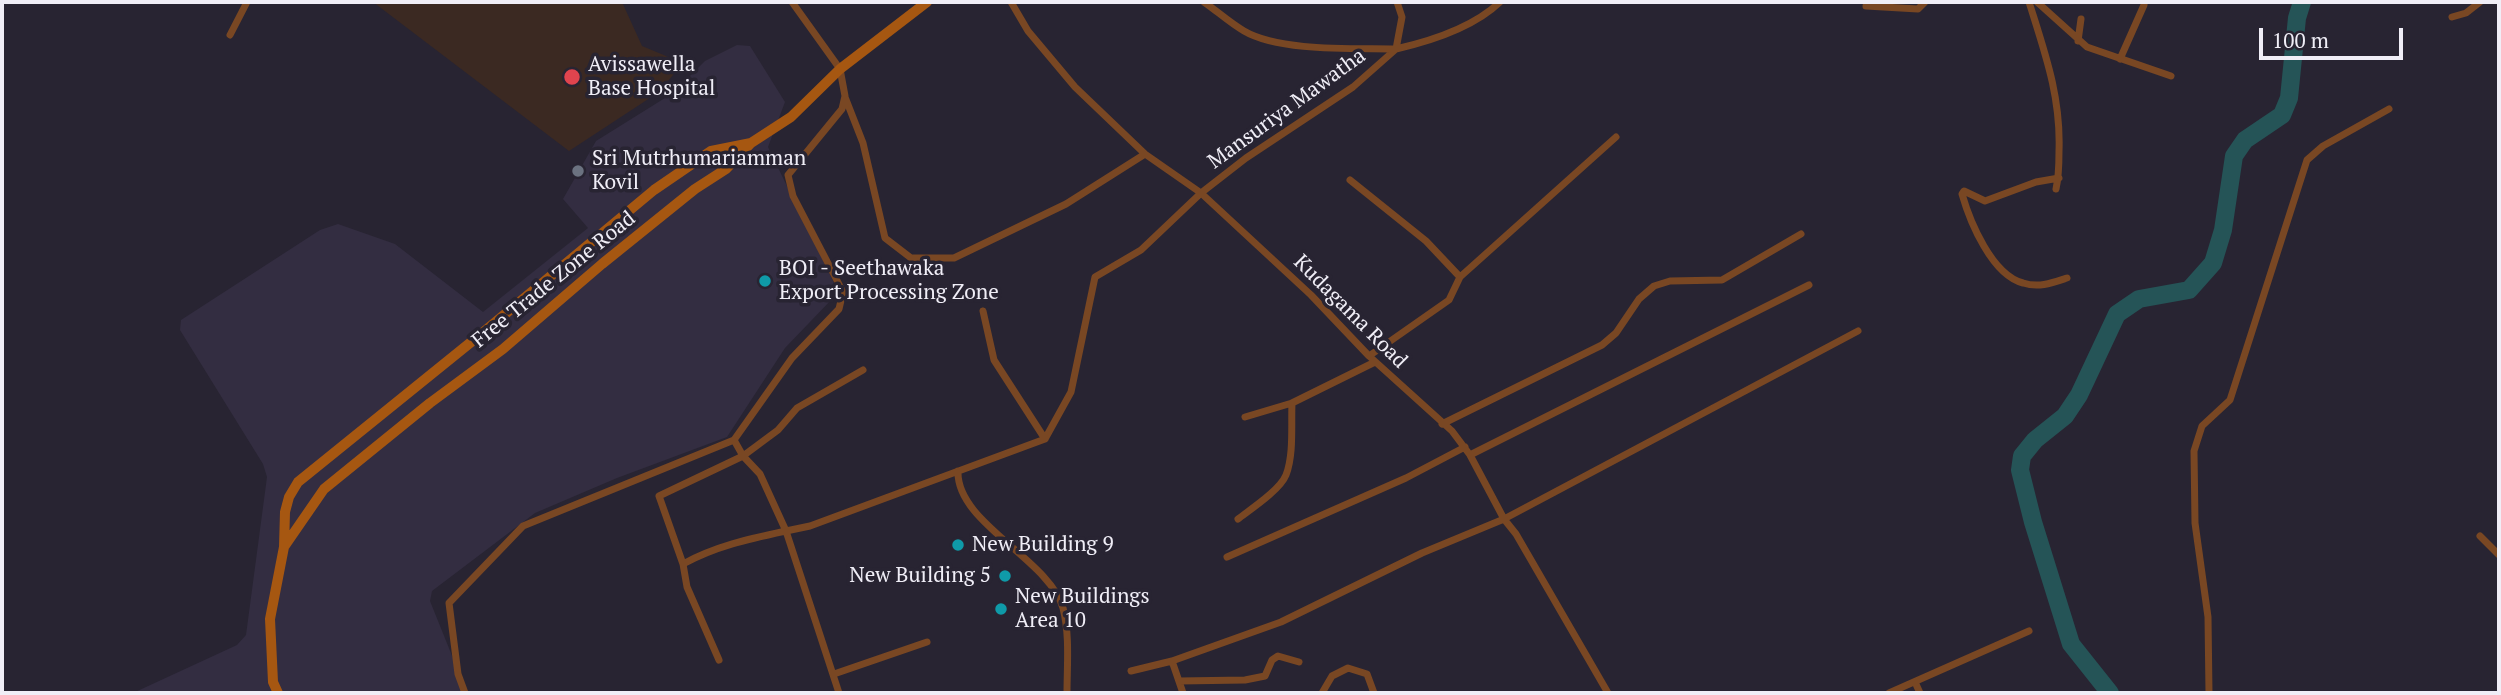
<!DOCTYPE html>
<html>
<head>
<meta charset="utf-8">
<style>
	body { margin:0 }
	#map { position:relative; width:2501px; height:695px; overflow:hidden; background:#282432; font-family:"PT Serif",serif }
	canvas { display:block }
	.frame { position:absolute; inset:0; border:4px solid #f0eef7; pointer-events:none }
	.scale { position:absolute; left:2259px; top:28px; width:144px; height:32px; box-sizing:border-box; border:4px solid #f0eef7; border-top:0; padding-left:9px; font-size:21px; line-height:24px; white-space:nowrap; color:#f0eef7; -webkit-text-stroke:5px #282432; paint-order:stroke }
</style>
</head>
<body>
<div id="map">
<canvas width="2501" height="695"></canvas>
<div class="frame"></div>
<div class="scale">100 m</div>
</div>
<script>
const context = document.querySelector('canvas').getContext('2d');
context.lineJoin = 'round';
function fillPath(path, color) { context.fillStyle = color; context.fill(path, 'evenodd'); }
function stroke(path, color, width, dash) { context.strokeStyle = color; context.lineWidth = width; context.lineCap = dash ? 'butt' : 'round'; context.setLineDash(dash || []); context.stroke(path); }
function write(font, color, halo, rows, align = 'center') {
  context.font = font + ' "PT Serif",serif'; context.lineWidth = 7; context.setLineDash([]); context.textBaseline = 'middle'; context.strokeStyle = halo; context.fillStyle = color; for (const [text, x, y, turn = 0] of rows) {
    context.save(); context.translate(x, y); context.rotate((+turn || 0) * Math.PI / 180); context.textAlign = isNaN(turn) ? turn : align; if (halo) context.strokeText(text, 0, 0); context.fillText(text, 0, 0); context.restore();
  }
}
fillPath(new Path2D(`
	M 737,45 L 750,46 L 785,102 L 768,147 L 835,285 L 833,298 L 785,348 L 727,437 L 617,478 L 535,513 L 432,591 L 430,601 L 467,693 L 133,693 L 237,645 L 246,635 L 267,477 L 263,464 L 180,330 L 181,320 L 320,230 L 338,224 L 395,244 L 483,312 L 588,228 L 563,199 L 596,141 L 673,93 L 705,61 Z`), '#332d41');
fillPath(new Path2D(`
	M 373,2 L 622,2 L 642,46 L 683,63 L 659,92 L 569,151 Z`), '#3b2922');
stroke(new Path2D(`
	M 2110,693 L 2071,644 L 2033,522 L 2020,470 L 2022,456 L 2035,440 L 2065,416 L 2079,395 L 2117,314 L 2139,299 L 2189,290 L 2213,263 L 2223,230 L 2234,156 L 2245,140 L 2282,115 L 2289,98 L 2297,18 L 2302,2`), '#255457', 18);
stroke(new Path2D(`
	M 1011,2 L 1028,31 L 1075,87 L 1145,154 L 1201,193 L 1311,295 L 1369,356 L 1452,431 L 1470,455 L 1504,519 L 1516,534 L 1608,693
	M 1397,2 L 1402,17 L 1396,49 C 1431,41 1474,27 1500,2
	M 2029,2 C 2045,53 2061,97 2059,151 C 2059,164 2059,176 2056,189
	M 2037,2 L 2087,47 L 2171,76
	M 1866,6 L 1918,9 L 1925,2
	M 2452,17 L 2466,13 L 2480,2
	M 230,35 L 247,2
	M 2078,41 L 2081,19
	M 2120,59 L 2144,5
	M 845,97 L 863,143 L 885,238 L 911,258 L 954,258 L 1066,204 L 1145,154
	M 2059,178 L 2036,182 L 1985,201 L 1964,191 L 1962,194 C 1970,222 1992,275 2023,283 C 2039,288 2052,283 2067,278
	M 1350,180 L 1426,241 L 1460,277
	M 983,311 L 994,360 L 1045,439
	M 1369,356 L 1449,300 L 1460,277 L 1616,137
	M 1245,417 L 1292,403
	M 1442,424 L 1602,345 L 1616,333 L 1639,299 L 1654,286 L 1670,281 L 1722,280 L 1801,234
	M 734,440 L 743,456 L 760,474 L 786,531 L 810,526 L 1045,439 L 1071,392 L 1095,277 L 1141,250 L 1201,193 L 1246,158 L 1353,87 L 1396,49 C 1354,48 1280,52 1244,31 C 1230,23 1217,11 1204,2
	M 1470,455 L 1809,285
	M 958,471 C 956,523 1049,559 1063,608 C 1070,635 1067,666 1067,693
	M 1238,519 C 1251,509 1280,490 1286,475 C 1294,454 1291,426 1292,403 L 1375,362
	M 2480,536 L 2499,555
	M 1227,557 L 1406,478 L 1465,447
	M 683,564 L 659,496 L 743,456 L 778,430 L 797,408 L 863,370
	M 719,660 L 687,587 L 683,564 C 716,546 749,539 786,531 L 839,693
	M 1172,661 L 1183,693
	M 1131,671 L 1172,661 L 1281,622 L 1422,553 L 1504,519 L 1858,331
	M 834,674 L 927,642
	M 1179,681 L 1245,680 L 1265,676 L 1272,660 L 1278,656 L 1299,662
	M 1915,682 L 1920,693
	M 465,693 L 458,674 L 449,603 L 523,526 L 734,440 L 792,358 L 839,309 L 843,292 L 793,196 L 788,175 L 842,109 L 845,96 L 840,69 L 792,2
	M 1322,693 L 1332,676 L 1348,668 L 1367,674 L 1374,693
	M 1889,693 L 2029,631
	M 2209,693 L 2208,617 L 2195,523 L 2194,451 L 2202,426 L 2230,400 L 2307,160 L 2323,146 L 2389,109`), '#794723', 7);
stroke(new Path2D(`
	M 284,547 L 324,489 L 430,403 L 503,349 L 602,264 L 695,189 L 726,169 L 751,143 L 791,117 L 840,69 L 927,2
	M 278,693 L 273,682 L 270,619 L 284,547 L 285,512 L 289,497 L 298,482 L 486,330 L 654,190 L 711,151 L 751,143`), '#a65711', 10);
for (const [x, y, r, color] of [
	[572,77,9,"#e0444e"],
	[578,171,7,"#6b7280"],
	[765,281,7,"#0f9aa8"],
	[958,545,7,"#0f9aa8"],
	[1005,576,7,"#0f9aa8"],
	[1001,609,7,"#0f9aa8"]
]) { const dot = new Path2D(); dot.arc(x, y, r, 0, 2 * Math.PI); context.fillStyle = color; context.fill(dot); stroke(dot, '#282432', 2.5); }
write('21px', '#f0eef7', '#282432', [
	["Avissawella",588,65],
	["Base Hospital",588,89],
	["Sri Mutrhumariamman",592,159],
	["Kovil",592,183],
	["BOI - Seethawaka",779,269],
	["Export Processing Zone",779,293],
	["New Building 9",972,545],
	["New Building 5",991,576,"right"],
	["New Buildings",1015,597],
	["Area 10",1015,621]
], 'left');
write('21px', '#f0eef7', '#282432', [
	["Mansuriya Mawatha",1287,109,-36],
	["Free Trade Zone Road",554,280,-39],
	["Kudagama Road",1350,312,45]
]);
</script>
</body>
</html>
